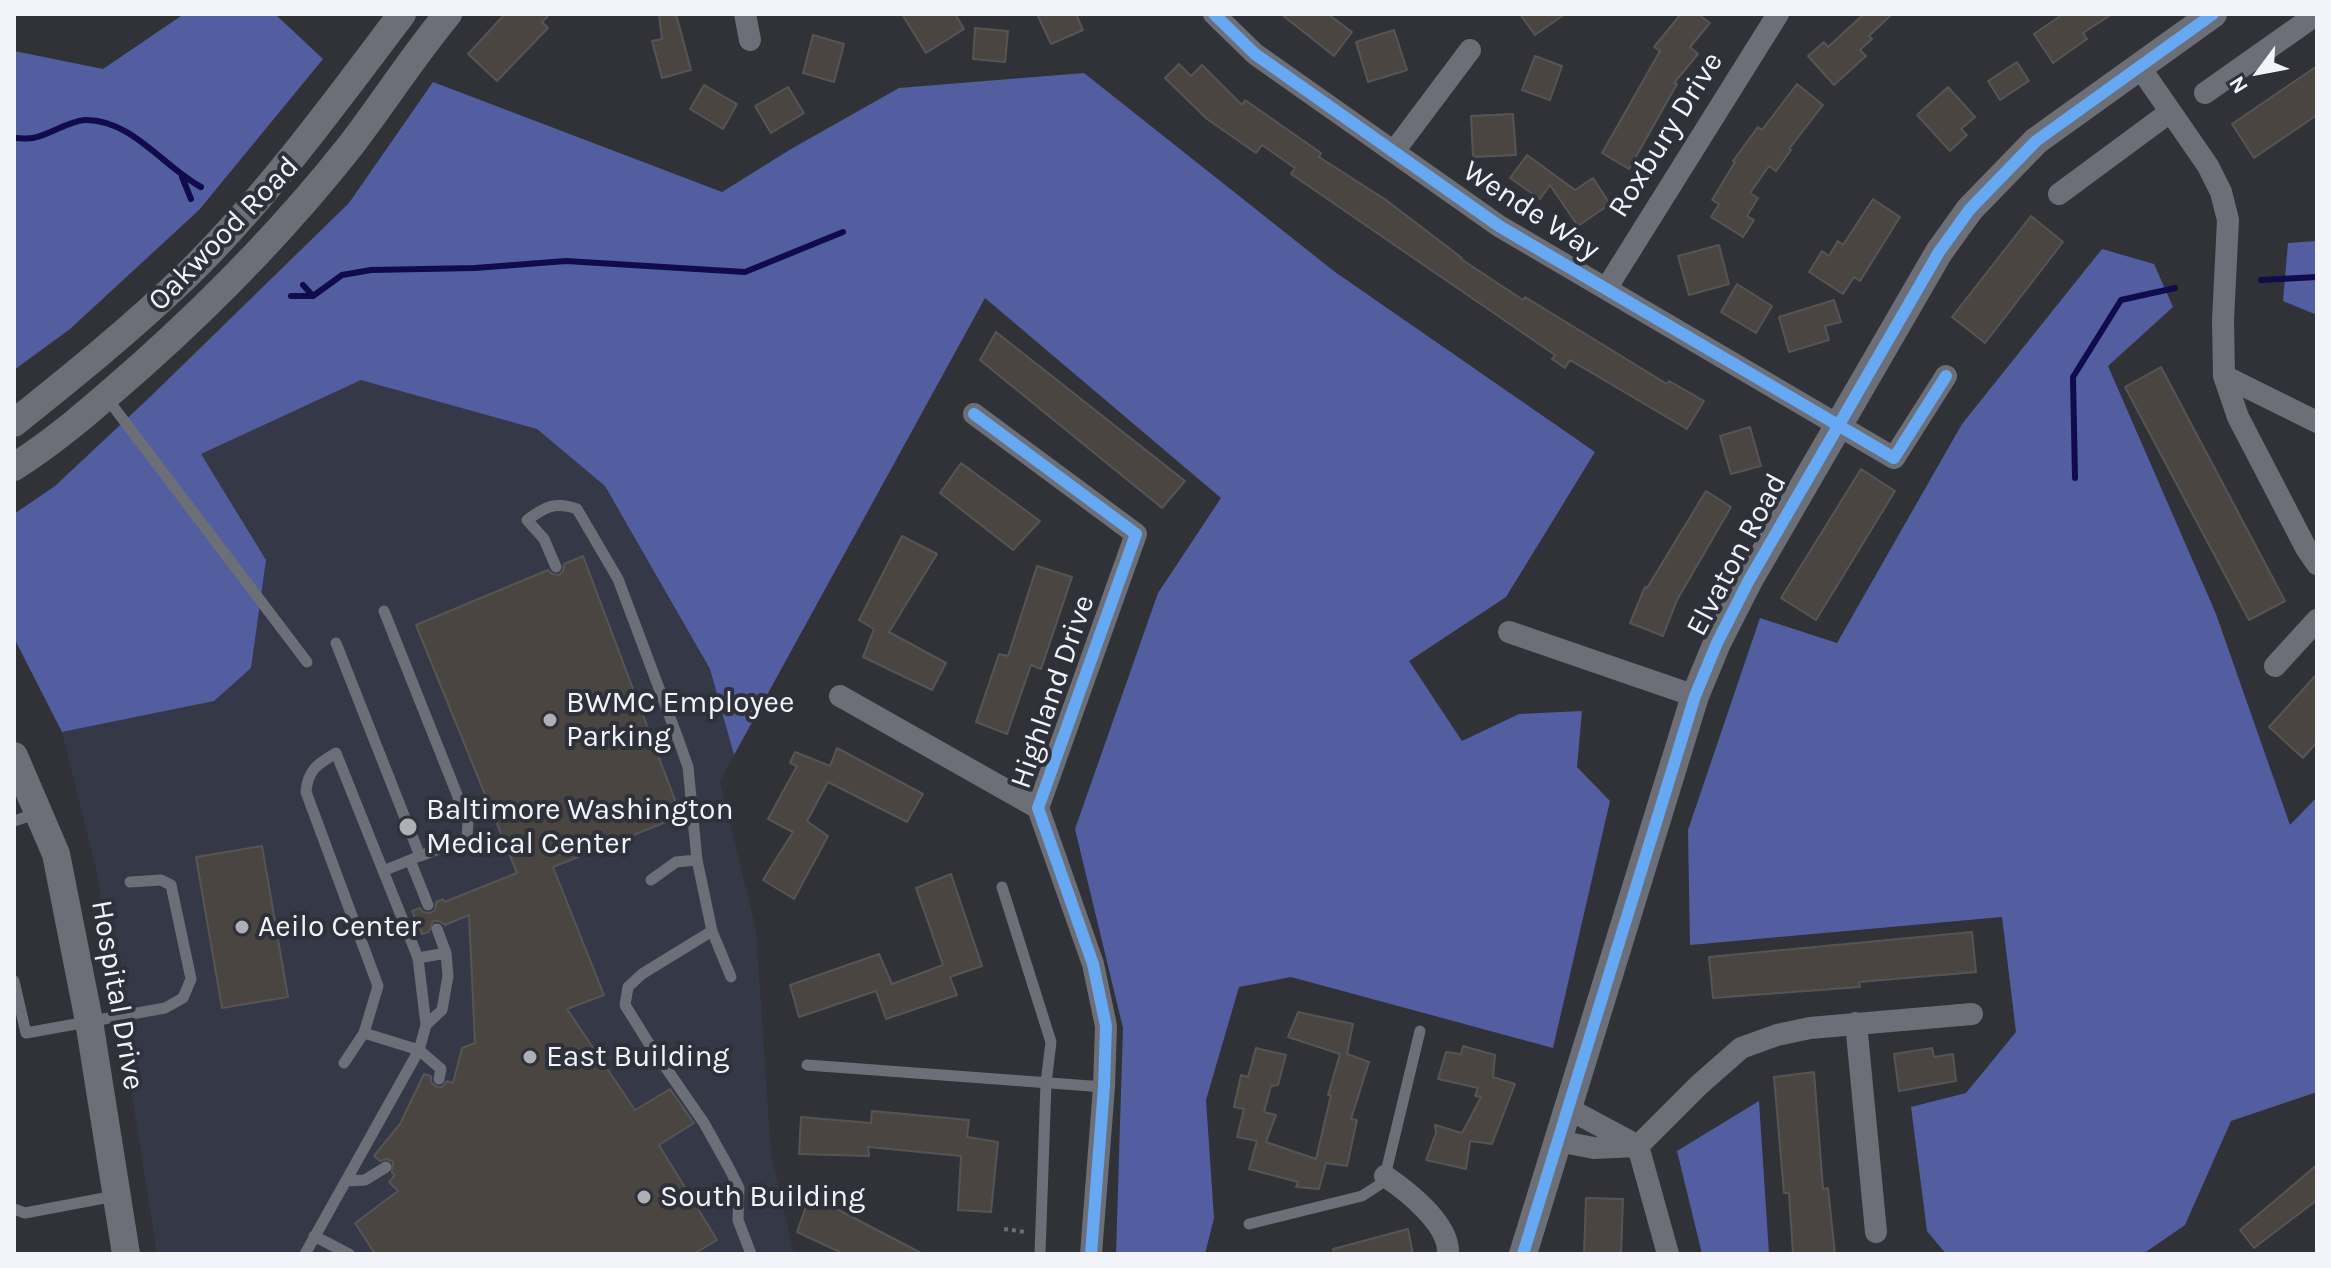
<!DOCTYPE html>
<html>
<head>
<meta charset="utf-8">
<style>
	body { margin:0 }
	#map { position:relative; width:2331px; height:1268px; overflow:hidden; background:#313237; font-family:Karla,sans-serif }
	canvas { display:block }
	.frame { position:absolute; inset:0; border:16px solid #f2f4fa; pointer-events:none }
	.north { position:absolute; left:2219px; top:32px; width:80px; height:80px; -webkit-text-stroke:6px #2e303a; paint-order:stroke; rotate:238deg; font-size:22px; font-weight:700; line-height:32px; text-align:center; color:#f2f4fa }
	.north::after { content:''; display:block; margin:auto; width:28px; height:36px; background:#f2f4fa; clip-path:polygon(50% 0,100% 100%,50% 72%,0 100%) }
</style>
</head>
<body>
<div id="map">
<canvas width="2331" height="1268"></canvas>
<div class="frame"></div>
<div class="north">N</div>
</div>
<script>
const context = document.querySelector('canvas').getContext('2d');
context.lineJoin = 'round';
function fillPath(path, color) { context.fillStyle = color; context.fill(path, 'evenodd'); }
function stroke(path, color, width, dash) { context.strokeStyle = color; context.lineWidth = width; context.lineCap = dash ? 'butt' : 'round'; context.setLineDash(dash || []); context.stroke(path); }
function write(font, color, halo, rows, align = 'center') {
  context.font = font + ' Karla,sans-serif'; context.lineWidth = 8; context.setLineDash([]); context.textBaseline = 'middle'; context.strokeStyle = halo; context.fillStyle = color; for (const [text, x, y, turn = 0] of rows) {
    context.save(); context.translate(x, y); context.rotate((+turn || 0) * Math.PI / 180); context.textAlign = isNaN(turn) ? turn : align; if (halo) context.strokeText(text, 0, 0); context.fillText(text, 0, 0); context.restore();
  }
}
fillPath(new Path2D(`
	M 361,379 L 538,429 L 605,486 L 710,669 L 734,755 L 720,782 L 756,930 L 771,1153 L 794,1254 L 157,1254 L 97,873 L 62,732 L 214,701 L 266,560 L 200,454 Z`), '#343847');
fillPath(new Path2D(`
	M 184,14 L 275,14 L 323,59 L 199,210 L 70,329 L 14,370 L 14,51 L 103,69 Z
	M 1084,73 L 1335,272 L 1595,452 L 1506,597 L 1409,661 L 1462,741 L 1519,714 L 1582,711 L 1577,767 L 1610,801 L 1553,1048 L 1291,977 L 1239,987 L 1206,1100 L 1214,1218 L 1205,1254 L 1116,1254 L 1123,1028 L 1075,829 L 1158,593 L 1221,498 L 985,298 L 734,755 L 710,669 L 605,486 L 537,429 L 361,380 L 201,454 L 266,560 L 251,668 L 214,701 L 62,732 L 14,638 L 14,514 L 55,486 L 150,397 L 349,203 L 433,82 L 722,192 L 791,149 L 899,88 Z
	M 2317,241 L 2317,315 L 2283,301 L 2288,243 Z
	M 2102,249 L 2154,264 L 2173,307 L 2108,366 L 2216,614 L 2290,825 L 2317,797 L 2317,1092 L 2231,1121 L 2185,1225 L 2143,1254 L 1946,1254 L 1927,1231 L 1911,1107 L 1966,1093 L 2016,1032 L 2002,917 L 1690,945 L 1688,830 L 1760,618 L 1837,643 L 1962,424 Z
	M 1759,1101 L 1769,1254 L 1702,1254 L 1677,1151 Z`), '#535ea1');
stroke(new Path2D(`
	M 14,138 C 20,138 27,139 33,138 C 50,135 68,121 85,120 C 131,119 164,167 201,187
	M 182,177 L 191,199
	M 2261,280 L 2317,277
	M 303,285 L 313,296 L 342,275 L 371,270 L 475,268 L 566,261 L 745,272 L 843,232
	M 291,296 L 313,296
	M 2075,478 L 2073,377 L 2121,300 L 2175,288`), '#110b4b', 6);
const building = new Path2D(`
	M 505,14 L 550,14 L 542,22 L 548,28 L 497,81 L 468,54 Z
	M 659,14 L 676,14 L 691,70 L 662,78 L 652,41 L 662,39 Z
	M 902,14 L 955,14 L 964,29 L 926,53 Z
	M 1037,14 L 1076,14 L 1083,30 L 1051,44 Z
	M 1281,14 L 1328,14 L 1352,32 L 1334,56 Z
	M 1520,14 L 1565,14 L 1535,35 Z
	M 1681,14 L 1698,14 L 1710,23 L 1690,47 L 1698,54 L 1674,83 L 1677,84 L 1629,169 L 1602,153 L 1660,51 L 1654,47 Z
	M 1864,14 L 1892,14 L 1869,36 L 1872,39 L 1860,50 L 1866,56 L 1834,85 L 1808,56 L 1824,42 L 1828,47 Z
	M 2063,14 L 2112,14 L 2083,33 L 2087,39 L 2053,63 L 2034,34 Z
	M 975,28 L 1008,31 L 1005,62 L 973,59 Z
	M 1394,30 L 1407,70 L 1368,82 L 1356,42 Z
	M 813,35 L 844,44 L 834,82 L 803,73 Z
	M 1535,56 L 1562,66 L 1550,100 L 1522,90 Z
	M 2017,62 L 2029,81 L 2000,100 L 1988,81 Z
	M 1179,64 L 1191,76 L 1202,65 L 1242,105 L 1245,100 L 1321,153 L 1319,157 L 1386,200 L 1462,258 L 1461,259 L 1523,300 L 1525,297 L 1667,384 L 1669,381 L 1704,401 L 1687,429 L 1570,360 L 1565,368 L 1552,359 L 1555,355 L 1291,174 L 1295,168 L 1262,145 L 1256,153 L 1207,119 L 1165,78 Z
	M 2317,66 L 2317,115 L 2254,158 L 2232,124 Z
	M 1797,84 L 1823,105 L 1789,149 L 1791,150 L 1776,171 L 1769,166 L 1750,193 L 1758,198 L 1747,216 L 1754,220 L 1743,237 L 1711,217 L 1719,204 L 1712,200 L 1735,162 L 1733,161 L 1758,127 L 1762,130 Z
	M 704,85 L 737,104 L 723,129 L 690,109 Z
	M 788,87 L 804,113 L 771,133 L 755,106 Z
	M 1948,87 L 1975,117 L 1961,129 L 1967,135 L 1950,151 L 1917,115 Z
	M 1513,114 L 1516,155 L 1473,157 L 1471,116 Z
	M 1527,155 L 1575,190 L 1593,178 L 1610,204 L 1578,226 L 1550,185 L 1540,199 L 1510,178 Z
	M 1873,199 L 1900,217 L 1860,281 L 1854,277 L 1843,294 L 1809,272 L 1822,251 L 1829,256 L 1838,241 L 1843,245 Z
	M 2031,216 L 2063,242 L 1985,343 L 1952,317 Z
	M 1719,245 L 1729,284 L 1689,295 L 1678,256 Z
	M 1737,284 L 1772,306 L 1756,333 L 1721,312 Z
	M 1834,300 L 1841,322 L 1825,326 L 1829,340 L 1789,352 L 1779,317 Z
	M 996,332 L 1185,481 L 1162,508 L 980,360 Z
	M 2161,367 L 2285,601 L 2249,620 L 2125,387 Z
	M 1750,427 L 1761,466 L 1731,474 L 1720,436 Z
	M 961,463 L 1040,521 L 1013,550 L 940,493 Z
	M 1861,469 L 1895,491 L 1816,620 L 1781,598 Z
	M 1706,491 L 1731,507 L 1677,600 L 1663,636 L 1630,623 L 1645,587 L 1647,588 Z
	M 902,536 L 937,554 L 889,632 L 946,663 L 932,690 L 863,657 L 874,629 L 859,620 Z
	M 583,556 L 681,816 L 553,867 L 604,995 L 567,1009 L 635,1110 L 670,1089 L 694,1123 L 659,1145 L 717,1240 L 694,1254 L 375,1254 L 355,1223 L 398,1191 L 389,1182 L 395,1175 L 392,1173 L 393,1162 L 387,1159 L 380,1161 L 374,1156 L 400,1124 L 424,1074 L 431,1076 L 431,1082 L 437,1087 L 442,1087 L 447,1081 L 453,1083 L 462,1048 L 475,1043 L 469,915 L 445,925 L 439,921 L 433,921 L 429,932 L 422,934 L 412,911 L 420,908 L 423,912 L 430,913 L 435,910 L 436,902 L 443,899 L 444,902 L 517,873 L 416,625 L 548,570 L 552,574 L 559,575 L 563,571 L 564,564 Z
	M 1037,566 L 1072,577 L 1041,669 L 1031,665 L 1007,734 L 976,722 L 999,654 L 1008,656 Z
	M 2317,674 L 2317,742 L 2303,758 L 2269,727 Z
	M 837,748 L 923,794 L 907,822 L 828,782 L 807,821 L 828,836 L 794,899 L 763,880 L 793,832 L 768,819 L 797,766 L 790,763 L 795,752 L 830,766 Z
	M 262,846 L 288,997 L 222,1008 L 196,857 Z
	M 951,874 L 982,966 L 950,977 L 957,995 L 886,1019 L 876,991 L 799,1017 L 790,985 L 879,954 L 892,984 L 943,965 L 916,888 Z
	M 1972,932 L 1976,972 L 1859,982 L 1860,987 L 1713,998 L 1709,957 Z
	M 1298,1012 L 1353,1024 L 1347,1054 L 1369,1062 L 1351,1119 L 1357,1120 L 1347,1166 L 1326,1163 L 1319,1189 L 1296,1187 L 1298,1182 L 1249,1169 L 1257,1141 L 1237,1137 L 1244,1109 L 1234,1107 L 1241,1075 L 1248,1077 L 1256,1048 L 1286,1055 L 1278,1085 L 1271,1086 L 1264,1112 L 1276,1115 L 1266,1142 L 1316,1159 L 1331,1095 L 1328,1095 L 1340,1054 L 1288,1037 Z
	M 1463,1046 L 1495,1055 L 1493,1077 L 1515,1084 L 1492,1144 L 1470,1141 L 1466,1169 L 1426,1160 L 1436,1133 L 1435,1125 L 1462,1133 L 1481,1097 L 1475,1096 L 1478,1088 L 1438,1079 L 1446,1052 L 1461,1054 Z
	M 1932,1048 L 1934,1057 L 1953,1054 L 1956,1081 L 1899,1091 L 1894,1054 Z
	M 1814,1072 L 1823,1189 L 1828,1188 L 1835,1254 L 1793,1254 L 1789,1193 L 1784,1193 L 1774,1077 Z
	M 872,1111 L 969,1120 L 967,1137 L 998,1142 L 991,1212 L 958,1210 L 961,1156 L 868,1147 L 869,1156 L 799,1154 L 801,1117 L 871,1123 Z
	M 2317,1165 L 2317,1200 L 2254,1248 L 2240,1230 Z
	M 810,1195 L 923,1254 L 844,1254 L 797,1232 Z
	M 1586,1198 L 1623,1199 L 1621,1254 L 1584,1254 Z
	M 1408,1229 L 1413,1254 L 1334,1254 L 1333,1249 Z`);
fillPath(building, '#4b4541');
stroke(building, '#565555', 2);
stroke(new Path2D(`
	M 1004,1229 L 1026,1232`), '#6d7078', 4, [4, 4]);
stroke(new Path2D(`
	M 106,397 L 307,662
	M 556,567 L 544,539 L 527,520 C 545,507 555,501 577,509 L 618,579 L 680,744 L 688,767 L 697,860 L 712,931 L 731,977
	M 336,643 L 420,856 L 467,838 L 468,822 L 384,611
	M 14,821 L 38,813
	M 410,860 L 428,905
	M 383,871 L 415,858
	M 651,880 L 676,862 L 697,860
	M 1002,887 L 1051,1042 L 1046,1083 L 1040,1254
	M 712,931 L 642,974 L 628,987 L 625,1005 L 648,1042 L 704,1123 L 729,1168 L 739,1188 L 738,1220 L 751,1254
	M 418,958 L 446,953
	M 14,981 L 26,1033 L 165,1008 L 183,998 L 191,979 L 171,885 L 161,880 L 130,882
	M 426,1025 L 442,1010 L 448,976 L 446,953 L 437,929
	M 364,1033 L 419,1050 L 441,1069 L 439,1079
	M 807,1065 L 1104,1087
	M 346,1181 L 365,1180 L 386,1167
	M 14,1209 L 25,1213 L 115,1196
	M 1249,1224 L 1362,1196 L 1379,1185 L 1385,1176 L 1420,1031
	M 314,1236 L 349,1254
	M 305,1254 L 419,1050 L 426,1025 L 418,958 L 336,753 C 318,764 308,769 306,792 L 378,986 L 364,1033 L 344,1063`), '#6c6e78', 11);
stroke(new Path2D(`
	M 745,14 L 750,40
	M 1214,14 L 1255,54 L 1499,226 L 1894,458 L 1946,376
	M 2139,66 L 2208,166 L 2221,192 L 2228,220 L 2223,320 L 2224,376 L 2238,417 L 2306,548 L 2317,564
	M 2205,93 L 2317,14
	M 1395,150 L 1470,50
	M 2059,194 L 2170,112
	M 1606,289 L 1778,14
	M 2224,376 L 2317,422
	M 974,414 L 1136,534 L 1038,808 L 1093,964 L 1106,1026 L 1104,1087 L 1091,1254
	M 1509,632 L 1695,696
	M 2275,666 L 2317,620
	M 840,696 L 1038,808
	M 1856,1023 L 1876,1232
	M 1567,1108 L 1638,1146 L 1668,1254
	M 1557,1141 L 1594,1148 L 1637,1146
	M 1638,1146 L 1699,1085 L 1741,1048 L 1777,1035 L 1810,1028 L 1972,1014
	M 1385,1176 C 1407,1191 1450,1224 1448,1254`), '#6c6e78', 22);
stroke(new Path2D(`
	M 14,423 C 73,376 131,329 185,277 C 266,198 334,104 402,14
	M 14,467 C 60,438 101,401 142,365 C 218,297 288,225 351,145 C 384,102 413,56 448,14
	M 14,756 L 56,854 L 89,1021 L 126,1254
	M 1523,1254 L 1695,696 L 1717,643 L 1749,580 L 1939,252 L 1970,209 L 2036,141 L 2213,14`), '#6c6e78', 28);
stroke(new Path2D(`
	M 1214,14 L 1255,54 L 1499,226 L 1894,458 L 1946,376
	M 974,414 L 1136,534 L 1038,808 L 1093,964 L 1106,1026 L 1104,1087 L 1091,1254
	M 1523,1254 L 1695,696 L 1717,643 L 1749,580 L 1939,252 L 1970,209 L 2036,141 L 2213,14`), '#66a8f1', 12);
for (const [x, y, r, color] of [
	[550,720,8,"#aeb0b6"],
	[408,827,10,"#aeb0b6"],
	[242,927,8,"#aeb0b6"],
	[530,1057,8,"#aeb0b6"],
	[644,1197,8,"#aeb0b6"]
]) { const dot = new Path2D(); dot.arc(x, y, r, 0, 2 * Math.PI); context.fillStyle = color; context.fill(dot); stroke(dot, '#2e303a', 3); }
write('30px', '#f2f4fa', '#2e303a', [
	["Roxbury Drive",1666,135,-58],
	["Wende Way",1531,211,33],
	["Oakwood Road",224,234,-46],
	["Elvaton Road",1737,555,-62],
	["Highland Drive",1053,692,-71],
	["Hospital Drive",117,995,80]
]);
write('30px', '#f2f4fa', '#2e303a', [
	["BWMC Employee",566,703],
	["Parking",566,737],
	["Baltimore Washington",426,810],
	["Medical Center",426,844],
	["Aeilo Center",258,927],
	["East Building",546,1057],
	["South Building",660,1197]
], 'left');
</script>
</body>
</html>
